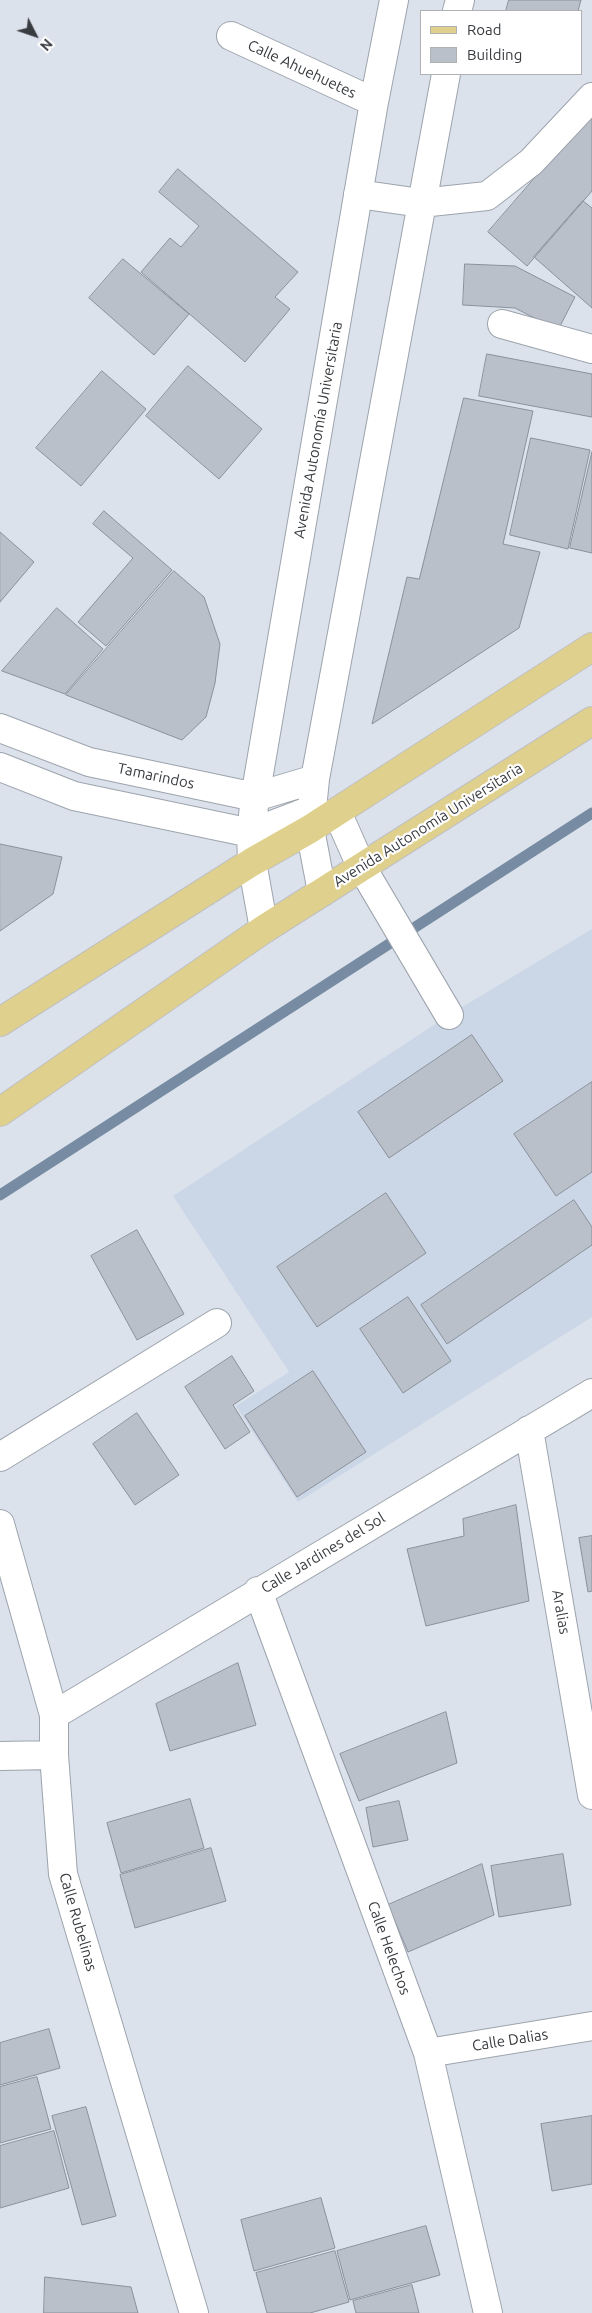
<!DOCTYPE html>
<html>
<head>
<meta charset="utf-8">
<style>
	body { margin:0 }
	#map { position:relative; width:592px; height:2313px; overflow:hidden; background:#dbe2ec; font-family:Ubuntu,sans-serif }
	canvas { display:block }
	.legend { position:absolute; left:420px; top:10px; width:162px; height:65px; box-sizing:border-box; background:#fff; border:1px solid #afb1b2; margin:0; padding:6px 9px; list-style:none; font-size:15px; color:#383b3f }
	.legend li { display:flex; align-items:center; gap:10px; height:25px }
	.legend b { width:25px; border:1px solid #afb1b2 }
	.north { position:absolute; left:10px; top:10px; width:50px; height:50px; -webkit-text-stroke:4px #fff; paint-order:stroke; rotate:131deg; font-size:14px; font-weight:700; line-height:20px; text-align:center; color:#383b3f }
	.north::after { content:''; display:block; margin:auto; width:18px; height:22px; background:#383b3f; clip-path:polygon(50% 0,100% 100%,50% 72%,0 100%) }
</style>
</head>
<body>
<div id="map">
<canvas width="592" height="2313"></canvas>
<ul class="legend">
<li><b style="height:6px;background:#e0d08d"></b>Road</li>
<li><b style="height:14px;background:#b9c0ca"></b>Building</li>
</ul>
<div class="north">N</div>
</div>
<script>
const context = document.querySelector('canvas').getContext('2d');
context.lineJoin = 'round';
function fillPath(path, color) { context.fillStyle = color; context.fill(path, 'evenodd'); }
function stroke(path, color, width, dash) { context.strokeStyle = color; context.lineWidth = width; context.lineCap = dash ? 'butt' : 'round'; context.setLineDash(dash || []); context.stroke(path); }
function write(font, color, halo, rows, align = 'center') {
  context.font = font + ' Ubuntu,sans-serif'; context.lineWidth = 4.5; context.setLineDash([]); context.textBaseline = 'middle'; context.strokeStyle = halo; context.fillStyle = color; for (const [text, x, y, turn = 0] of rows) {
    context.save(); context.translate(x, y); context.rotate((+turn || 0) * Math.PI / 180); context.textAlign = isNaN(turn) ? turn : align; if (halo) context.strokeText(text, 0, 0); context.fillText(text, 0, 0); context.restore();
  }
}
fillPath(new Path2D(`
	M 592,929 L 592,1317 L 298,1502 L 236,1406 L 289,1372 L 173,1196 L 449,1015 Z`), '#cbd7e7');
stroke(new Path2D(`
	M 0,1195 L 592,813`), '#778ca2', 11);
const building = new Path2D(`
	M 509,0 L 581,0 L 578,11 L 506,11 Z
	M 592,112 L 592,191 L 527,266 L 488,232 Z
	M 178,169 L 298,272 L 275,297 L 290,309 L 245,362 L 141,272 L 170,238 L 181,247 L 199,226 L 159,192 Z
	M 583,201 L 592,208 L 592,308 L 534,257 Z
	M 123,259 L 189,314 L 154,355 L 89,298 Z
	M 465,264 L 515,266 L 575,297 L 558,330 L 515,308 L 463,305 Z
	M 487,354 L 592,374 L 592,417 L 479,396 Z
	M 188,366 L 262,429 L 219,479 L 146,416 Z
	M 102,371 L 146,409 L 81,486 L 36,448 Z
	M 464,398 L 533,411 L 503,544 L 540,552 L 519,628 L 372,724 L 407,577 L 419,579 Z
	M 531,438 L 590,450 L 568,549 L 510,535 Z
	M 592,452 L 592,553 L 570,548 Z
	M 104,511 L 172,570 L 106,646 L 78,622 L 133,558 L 93,524 Z
	M 0,532 L 34,562 L 0,602 Z
	M 174,571 L 204,597 L 220,644 L 215,683 L 206,717 L 182,740 L 66,695 Z
	M 57,608 L 103,649 L 65,694 L 2,671 Z
	M 0,844 L 62,857 L 53,894 L 0,931 Z
	M 472,1035 L 503,1081 L 389,1158 L 358,1112 Z
	M 592,1082 L 592,1172 L 556,1196 L 514,1134 Z
	M 386,1193 L 426,1253 L 317,1327 L 277,1267 Z
	M 574,1200 L 592,1227 L 592,1245 L 447,1344 L 421,1305 Z
	M 137,1230 L 184,1314 L 137,1340 L 91,1256 Z
	M 408,1297 L 451,1361 L 403,1393 L 360,1329 Z
	M 232,1356 L 254,1391 L 233,1405 L 250,1432 L 225,1449 L 185,1387 Z
	M 313,1371 L 366,1452 L 297,1497 L 245,1416 Z
	M 137,1413 L 179,1475 L 135,1505 L 93,1444 Z
	M 516,1505 L 529,1601 L 426,1626 L 407,1549 L 464,1536 L 463,1519 Z
	M 592,1536 L 592,1591 L 588,1592 L 579,1538 Z
	M 238,1663 L 256,1725 L 170,1751 L 156,1704 Z
	M 446,1712 L 457,1763 L 359,1801 L 340,1754 Z
	M 190,1799 L 204,1848 L 121,1873 L 107,1823 Z
	M 399,1801 L 408,1840 L 373,1847 L 366,1808 Z
	M 211,1848 L 226,1901 L 135,1928 L 120,1875 Z
	M 563,1854 L 571,1905 L 499,1917 L 491,1866 Z
	M 482,1864 L 494,1915 L 408,1952 L 388,1905 Z
	M 49,2029 L 60,2068 L 0,2085 L 0,2043 Z
	M 37,2077 L 51,2129 L 0,2143 L 0,2087 Z
	M 86,2107 L 116,2216 L 82,2225 L 52,2116 Z
	M 592,2116 L 592,2184 L 552,2191 L 541,2124 Z
	M 54,2131 L 69,2188 L 0,2208 L 0,2146 Z
	M 321,2198 L 335,2248 L 254,2271 L 241,2220 Z
	M 426,2226 L 440,2275 L 350,2300 L 337,2251 Z
	M 335,2251 L 349,2302 L 310,2313 L 267,2313 L 256,2273 Z
	M 45,2277 L 131,2287 L 138,2313 L 44,2313 Z
	M 412,2285 L 419,2313 L 356,2313 L 353,2301 Z`);
fillPath(building, '#b9c0ca');
stroke(building, '#8a919a', 1);
const minor = new Path2D(`
	M 457,11 L 460,0
	M 231,36 L 374,102
	M 358,194 L 421,203 L 487,196 L 531,162 L 592,97
	M 502,324 L 592,349
	M 0,728 L 89,762 L 255,797 L 315,779
	M 0,767 L 74,796 L 251,833 L 311,810
	M 337,812 L 361,866 L 449,1015
	M 322,892 L 310,829 L 315,779 L 446,74
	M 264,929 L 252,862 L 251,833 L 255,797 L 374,102 L 394,0
	M 529,1430 L 592,1795
	M 0,1457 L 217,1323
	M 0,1524 L 54,1715 L 54,1755 L 63,1874 L 194,2313
	M 258,1591 L 428,2053 L 488,2313
	M 54,1715 L 592,1393
	M 0,1756 L 54,1755
	M 428,2053 L 592,2026`);
const major = new Path2D(`
	M 0,1022 L 252,862 L 310,829 L 592,647
	M 0,1112 L 264,929 L 592,721`);
stroke(minor, '#9da4ad', 30);
stroke(major, '#bfc0c2', 30);
stroke(minor, '#fff', 28);
stroke(major, '#e0d08d', 28);
write('15px', '#383b3f', '#fff', [
	["Calle Ahuehuetes",302,69,25],
	["Avenida Autonomía Universitaria",318,430,-80],
	["Tamarindos",156,776,12],
	["Avenida Autonomía Universitaria",428,825,-32],
	["Calle Jardines del Sol",323,1553,-31],
	["Aralias",561,1612,80],
	["Calle Rubelinas",78,1922,74],
	["Calle Helechos",389,1948,70],
	["Calle Dalias",510,2040,-9]
]);
</script>
</body>
</html>
